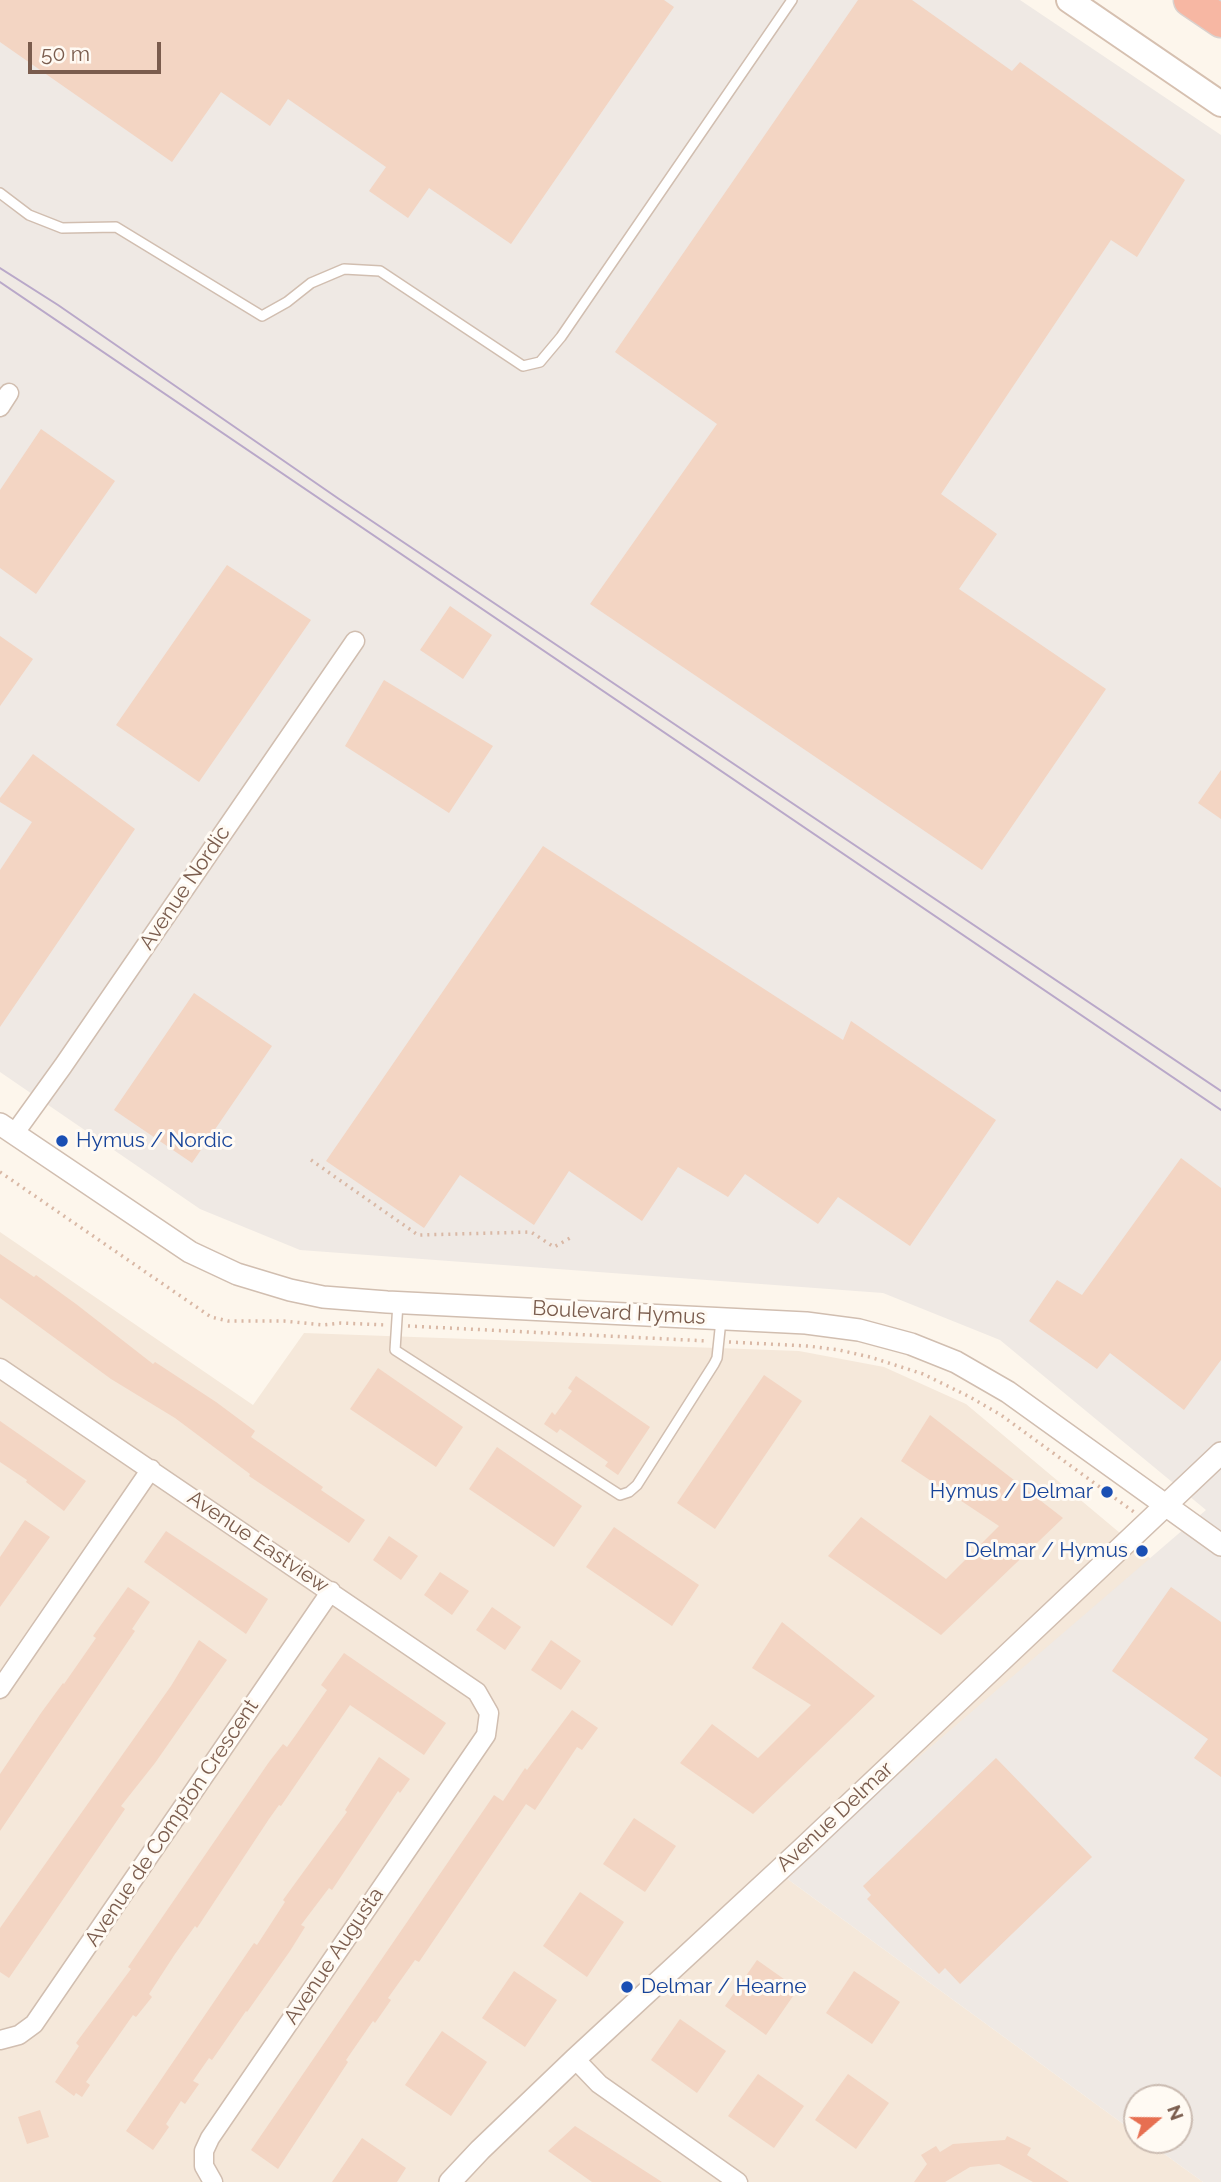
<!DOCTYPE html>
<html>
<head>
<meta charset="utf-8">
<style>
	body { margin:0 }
	#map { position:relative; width:1221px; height:2182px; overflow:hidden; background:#fdf6ec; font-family:Raleway,sans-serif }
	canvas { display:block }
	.north { position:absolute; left:1123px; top:2084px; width:70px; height:70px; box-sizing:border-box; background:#fffaf3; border:2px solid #cabbb1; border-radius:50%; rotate:70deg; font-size:19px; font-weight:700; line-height:28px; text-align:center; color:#7a5c4d }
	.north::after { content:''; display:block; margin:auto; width:24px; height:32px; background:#e76f51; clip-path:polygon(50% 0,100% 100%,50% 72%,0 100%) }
	.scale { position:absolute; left:28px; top:42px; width:133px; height:32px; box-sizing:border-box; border:4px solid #7a5c4d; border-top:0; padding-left:9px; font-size:21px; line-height:24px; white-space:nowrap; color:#7a5c4d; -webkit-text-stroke:5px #fffaf3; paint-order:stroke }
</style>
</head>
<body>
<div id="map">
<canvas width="1221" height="2182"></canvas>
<div class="north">N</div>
<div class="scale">50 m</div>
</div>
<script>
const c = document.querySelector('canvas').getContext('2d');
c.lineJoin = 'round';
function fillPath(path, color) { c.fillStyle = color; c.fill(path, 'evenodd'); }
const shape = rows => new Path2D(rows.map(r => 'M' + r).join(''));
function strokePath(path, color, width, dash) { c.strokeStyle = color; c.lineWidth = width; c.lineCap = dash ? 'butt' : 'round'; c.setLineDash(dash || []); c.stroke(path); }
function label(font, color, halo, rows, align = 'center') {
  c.font = font + ' Raleway,sans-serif'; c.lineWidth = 6; c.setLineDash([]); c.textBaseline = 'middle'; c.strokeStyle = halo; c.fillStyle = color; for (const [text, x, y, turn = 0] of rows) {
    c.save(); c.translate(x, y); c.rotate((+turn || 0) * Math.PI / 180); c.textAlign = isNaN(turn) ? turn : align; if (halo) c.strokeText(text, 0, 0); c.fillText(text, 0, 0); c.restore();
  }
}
const residential = shape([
	[0,1232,253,1405,304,1333,799,1351,884,1367,966,1404,1151,1559,782,1875,1137,2134,1137,2140,1145,2140,1203,2182,0,2182]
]);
const industrial = shape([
	[0,0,1020,0,1221,135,1221,2182,1203,2182,1145,2140,1179,2140,1179,2098,1137,2098,1137,2134,782,1875,1206,1510,1000,1340,883,1293,300,1250,200,1209,0,1072]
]);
const building = shape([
	[0,0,664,0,674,7,511,244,429,188,408,218,369,191,386,167,288,99,270,126,221,92,172,162,0,42],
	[858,0,912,0,1012,71,1020,62,1185,180,1137,257,1111,240,941,494,997,534,959,589,1106,689,982,870,590,604,717,424,615,352],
	[41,429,115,481,36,594,0,568,0,490],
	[227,565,311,620,199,782,116,725],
	[450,606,492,635,463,679,420,650],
	[0,636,33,659,0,706],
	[384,680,493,746,449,813,345,746],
	[33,754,135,829,0,1027,0,870,32,822,0,802,0,798],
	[1221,770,1221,819,1198,803],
	[543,846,843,1040,851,1021,996,1120,910,1246,838,1197,818,1224,745,1174,728,1197,678,1167,642,1221,569,1171,534,1225,460,1175,424,1228,326,1161],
	[194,993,272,1046,192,1163,114,1110],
	[1181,1158,1221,1188,1221,1360,1184,1410,1110,1353,1097,1369,1029,1321,1057,1280,1082,1295],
	[0,1254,34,1277,36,1275,76,1304,153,1364,155,1362,216,1402,255,1431,251,1437,323,1487,321,1490,365,1520,349,1543,249,1476,250,1474,175,1418,111,1379,0,1298],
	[378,1368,463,1427,436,1467,350,1409],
	[764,1375,802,1401,715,1529,677,1503],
	[576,1376,650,1427,618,1475,605,1466,608,1462,560,1429,557,1433,544,1424,552,1412,555,1415,572,1391,568,1388],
	[930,1415,1063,1518,941,1635,828,1556,861,1517,946,1579,999,1526,901,1461],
	[0,1421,86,1481,64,1511,26,1482,27,1480,0,1462],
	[497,1447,582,1506,554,1547,469,1489],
	[25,1520,50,1537,0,1607,0,1557],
	[614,1527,699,1585,672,1626,586,1567],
	[166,1531,268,1599,246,1634,144,1562],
	[389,1536,418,1556,401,1580,373,1560],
	[440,1572,469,1591,452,1615,424,1595],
	[128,1587,150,1602,132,1629,135,1631,0,1831,0,1774,41,1713,63,1683,64,1684,96,1638,93,1636],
	[1171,1587,1221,1622,1221,1777,1194,1758,1208,1739,1112,1671],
	[492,1607,521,1627,505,1650,476,1630],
	[782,1622,875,1696,753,1814,680,1763,712,1724,758,1758,811,1705,752,1668],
	[199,1640,227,1660,155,1763,121,1806,125,1809,9,1978,0,1972,0,1928,171,1686],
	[551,1640,581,1661,561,1690,531,1670],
	[344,1653,446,1723,424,1755,350,1705,281,1806,279,1805,269,1819,197,1928,195,1926,175,1954,149,1994,152,1997,136,2017,133,2015,86,2082,90,2085,82,2097,76,2093,74,2096,55,2082,79,2046,76,2043,131,1969,128,1967,269,1762,283,1744,287,1747,295,1736,327,1690,321,1685],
	[572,1710,598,1728,582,1750,577,1747,535,1810,526,1804,419,1962,415,1960,388,1998,391,2000,375,2023,373,2021,346,2060,348,2062,278,2169,251,2150,494,1795,503,1801,525,1768,527,1770],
	[379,1757,410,1779,400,1793,398,1791,332,1890,329,1888,301,1925,305,1927,290,1951,247,2012,246,2011,212,2060,209,2058,193,2081,199,2084,185,2104,181,2101,166,2124,169,2127,153,2150,126,2131,254,1943,257,1945,285,1902,283,1900,347,1812,345,1810],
	[996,1758,1092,1857,960,1984,945,1968,939,1974,867,1899,871,1895,863,1886],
	[634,1818,676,1846,645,1892,603,1864],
	[580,1892,624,1922,587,1977,543,1946],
	[757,1960,798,1989,766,2035,725,2006],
	[514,1971,557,2000,525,2047,482,2018],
	[854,1971,900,2002,872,2044,826,2013],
	[680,2019,726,2051,697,2093,651,2060],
	[442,2031,487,2062,451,2116,405,2085],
	[758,2074,804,2106,774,2148,728,2116],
	[848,2074,889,2103,856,2149,815,2120],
	[40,2110,49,2137,27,2144,18,2117],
	[575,2126,662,2182,592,2182,548,2151],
	[1007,2136,1031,2148,1027,2155,1069,2182,1033,2182,999,2164,970,2167,945,2182,914,2182,927,2164,921,2155,936,2146,940,2152,953,2144,1005,2140],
	[362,2138,406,2168,397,2182,332,2182]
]);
const path = shape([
	[311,1160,418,1235,531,1232,554,1247,572,1237],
	[0,1172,211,1317,228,1321,284,1321,323,1325,341,1323,386,1325],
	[408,1326,708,1341],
	[729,1342,808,1346,839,1350,870,1357,923,1374,970,1397,1001,1415,1134,1512]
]);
const service = shape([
	[0,193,29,215,62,228,116,227,262,316,287,302,311,283,344,269,380,271,523,366,540,362,561,337,792,0],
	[398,1303,395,1350,620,1495,629,1492,637,1485,714,1364,717,1358,721,1320]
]);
const minor = shape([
	[0,407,9,393],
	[14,1134,63,1066,355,641],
	[0,1368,477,1692,489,1713,486,1735,210,2138,204,2151,204,2166,213,2182],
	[0,1689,151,1469],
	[0,2040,19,2035,34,2024,331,1591],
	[575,2059,599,2084,738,2182]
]);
const tertiary = shape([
	[0,1124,190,1252,237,1274,290,1290,323,1297,387,1302,806,1323,859,1330,911,1344,956,1362,1008,1392,1221,1545],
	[450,2182,480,2150,575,2059,802,1849,1221,1453]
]);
const secondary = shape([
	[1069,0,1221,104]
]);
const motorway = shape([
	[1190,0,1221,21]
]);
const tram = shape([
	[0,268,58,305,339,499,1221,1091],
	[0,282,1221,1110]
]);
const markers = [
	[62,1141,7,"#1a4fb4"],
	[1107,1492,7,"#1a4fb4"],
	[1142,1551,7,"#1a4fb4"],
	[627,1987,7,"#1a4fb4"]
];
const streetNames = [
	["Avenue Nordic",185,888,-56],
	["Boulevard Hymus",619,1313,3],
	["Avenue Eastview",258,1542,34],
	["Avenue Delmar",835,1817,-43],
	["Avenue de Compton Crescent",172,1823,-56],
	["Avenue Augusta",334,1956,-56]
];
const transitNames = [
	["Hymus / Nordic",76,1141],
	["Hymus / Delmar",1093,1492,"right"],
	["Delmar / Hymus",1128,1551,"right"],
	["Delmar / Hearne",641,1987]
];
fillPath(residential, '#f5e8da');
fillPath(industrial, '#efe9e4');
fillPath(building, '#f3d5c3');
strokePath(service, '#d1beb0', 12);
strokePath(minor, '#d1beb0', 21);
strokePath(tertiary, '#d1beb0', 24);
strokePath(secondary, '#d6c0b0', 28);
strokePath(motorway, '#dad1cd', 35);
strokePath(path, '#d9b8a5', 3.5, [2, 5]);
strokePath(service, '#fff', 9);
strokePath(minor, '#fff', 18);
strokePath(tertiary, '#fff', 21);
strokePath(secondary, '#fff', 24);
strokePath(motorway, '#f7b7a3', 32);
strokePath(tram, '#b9a8c9', 2);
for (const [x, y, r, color] of markers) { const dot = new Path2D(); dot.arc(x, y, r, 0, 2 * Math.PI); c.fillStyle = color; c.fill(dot); strokePath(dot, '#fffaf3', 2.5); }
label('21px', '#7a5c4d', '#fffaf3', streetNames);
label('21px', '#164399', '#fffaf3', transitNames, 'left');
</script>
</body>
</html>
